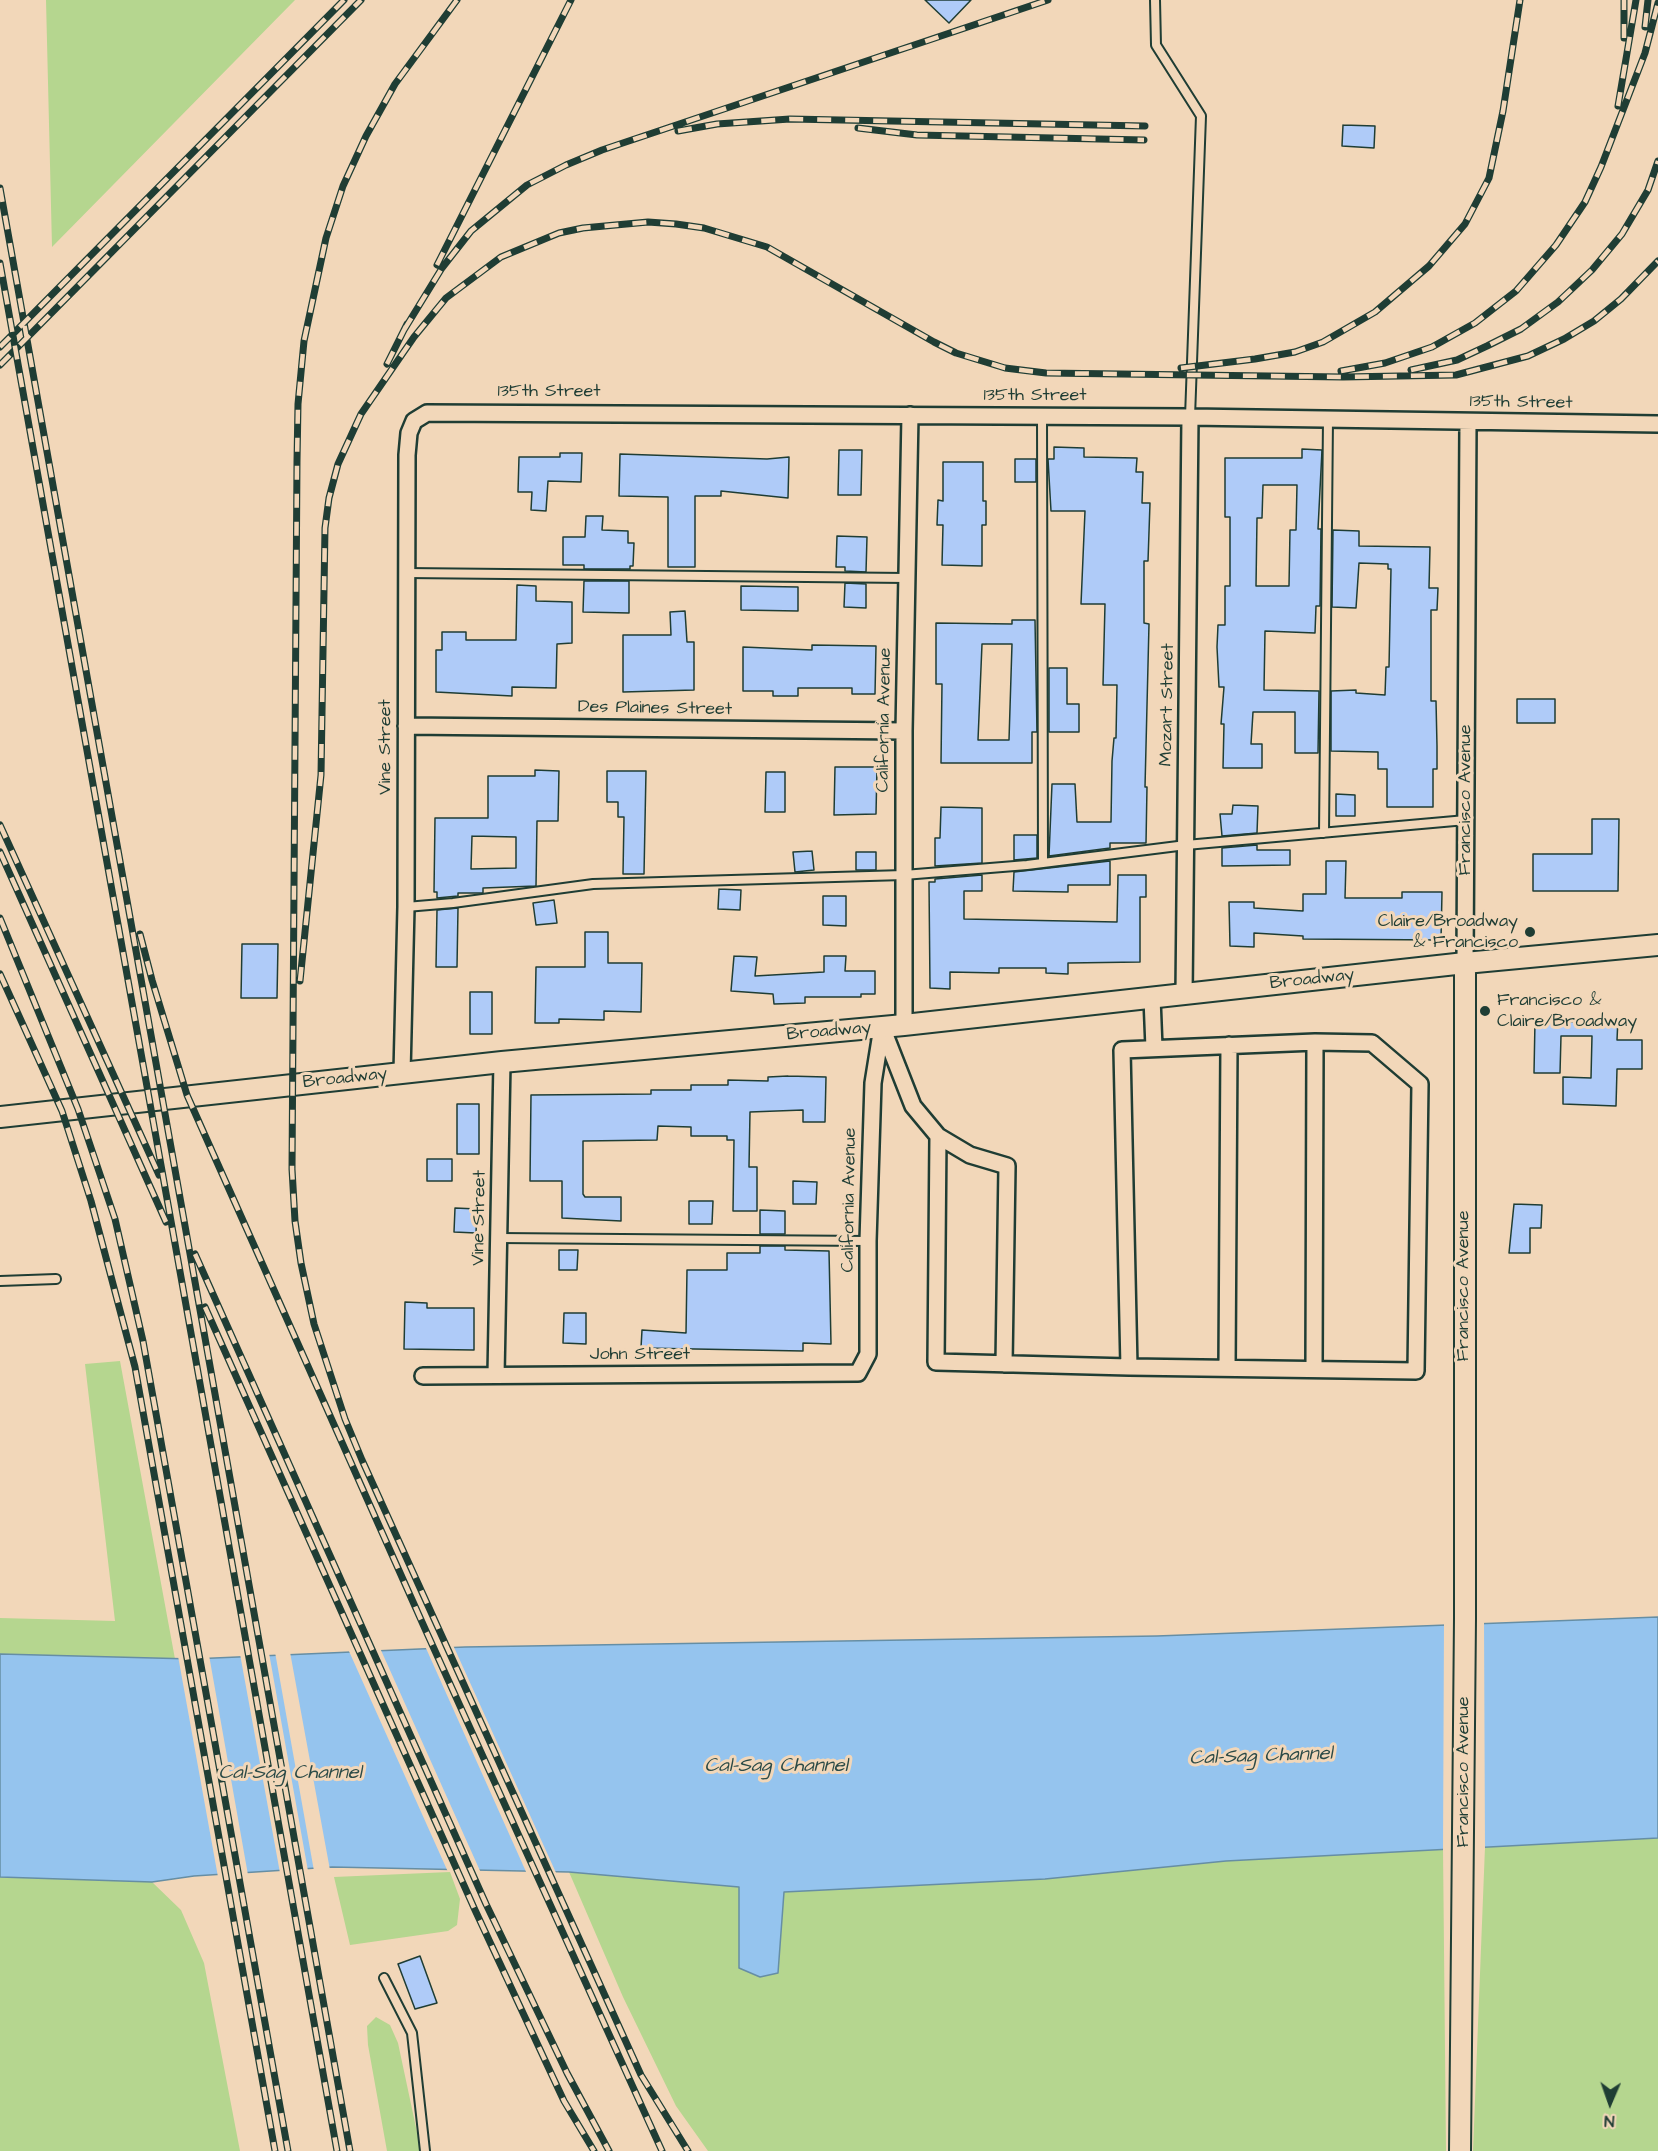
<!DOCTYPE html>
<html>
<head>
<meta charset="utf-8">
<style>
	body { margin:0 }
	#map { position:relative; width:1658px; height:2151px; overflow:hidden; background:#f2d7b9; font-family:"Architects Daughter",sans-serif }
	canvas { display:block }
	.north { position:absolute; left:1580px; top:2073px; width:60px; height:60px; -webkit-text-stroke:4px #f2d7b9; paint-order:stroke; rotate:182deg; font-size:16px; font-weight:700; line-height:24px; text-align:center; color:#1f3d34 }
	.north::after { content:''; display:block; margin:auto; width:21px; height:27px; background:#1f3d34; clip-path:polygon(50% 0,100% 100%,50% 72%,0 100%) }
</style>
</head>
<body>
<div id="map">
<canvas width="1658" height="2151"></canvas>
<div class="north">N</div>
</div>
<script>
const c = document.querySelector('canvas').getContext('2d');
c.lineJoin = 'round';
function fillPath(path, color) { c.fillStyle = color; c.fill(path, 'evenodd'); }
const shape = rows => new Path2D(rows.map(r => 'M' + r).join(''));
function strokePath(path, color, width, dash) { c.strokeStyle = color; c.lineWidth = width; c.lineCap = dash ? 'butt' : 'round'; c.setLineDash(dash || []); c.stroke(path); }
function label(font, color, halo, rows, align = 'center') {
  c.font = font + ' "Architects Daughter",sans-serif'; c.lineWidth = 6; c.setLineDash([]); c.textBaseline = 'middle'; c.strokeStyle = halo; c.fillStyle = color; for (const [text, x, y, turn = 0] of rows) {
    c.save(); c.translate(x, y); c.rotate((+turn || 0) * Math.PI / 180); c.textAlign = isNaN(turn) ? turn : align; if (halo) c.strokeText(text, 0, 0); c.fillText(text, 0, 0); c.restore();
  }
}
const green = shape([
	[46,0,295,0,52,247],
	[120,1361,175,1659,0,1654,0,1618,115,1621,85,1364],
	[1658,1838,1658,2151,1473,2151,1485,1847],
	[1443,1848,1446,2151,708,2151,676,2106,623,1997,569,1872,740,1887,739,1967,778,1972,784,1892,1045,1879,1226,1861],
	[450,1872,460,1899,457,1925,448,1931,350,1945,334,1877],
	[0,1877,152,1882,181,1910,204,1963,240,2151,0,2151],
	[376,2017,390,2025,398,2043,421,2151,387,2151,368,2045,367,2026]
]);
const water = shape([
	[1658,1617,1658,1838,1226,1861,1045,1879,784,1892,778,1973,760,1977,739,1968,739,1887,569,1872,332,1867,194,1876,152,1882,0,1877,0,1654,192,1659,465,1647,1157,1636,1658,1617]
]);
const pier = shape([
	[1484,1621,1485,1850,1443,1851,1444,1623],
	[453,1645,557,1875,527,1874,425,1646],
	[380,1648,481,1873,448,1872,348,1649],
	[275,1652,290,1652,330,1870,314,1871],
	[269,1653,308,1871,280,1873,240,1654],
	[209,1655,248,1875,218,1877,178,1656]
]);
const building = shape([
	[925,0,971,0,949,23,925,0],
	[1343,125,1375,126,1374,148,1342,146,1343,125],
	[1054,447,1084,448,1084,457,1137,458,1136,472,1143,472,1142,503,1150,503,1148,561,1144,561,1144,623,1149,624,1145,787,1147,787,1146,843,1110,843,1110,848,1049,856,1052,784,1075,784,1077,822,1111,822,1112,761,1114,738,1116,738,1117,685,1103,685,1105,604,1081,604,1085,511,1051,511,1048,459,1054,459,1054,447],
	[1302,449,1322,450,1318,529,1321,529,1320,606,1316,606,1315,633,1265,631,1264,690,1319,691,1318,753,1295,753,1295,712,1253,712,1251,744,1262,744,1262,768,1223,768,1224,724,1221,724,1224,687,1219,687,1217,647,1218,625,1225,625,1225,586,1230,586,1230,517,1225,517,1225,458,1302,458,1302,449],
	[1263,485,1297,485,1296,530,1290,530,1289,586,1256,586,1257,518,1262,518,1263,485],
	[839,450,862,450,861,495,838,495,839,450],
	[560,453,582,453,581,482,548,481,546,511,531,510,532,492,518,492,519,457,560,457,560,453],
	[620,454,767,459,789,457,788,498,721,491,721,496,695,496,695,567,668,567,668,497,619,496,620,454],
	[1015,459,1036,459,1036,482,1015,482,1015,459],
	[943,462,983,462,983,501,986,501,986,525,982,525,982,566,942,565,943,525,937,525,938,500,943,501,943,462],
	[586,516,603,516,602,530,628,531,628,543,634,543,633,566,630,566,630,569,584,569,584,565,563,565,563,537,585,537,586,516],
	[1333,530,1359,531,1359,546,1430,547,1429,588,1438,588,1437,610,1431,610,1431,701,1436,701,1437,746,1437,769,1433,769,1433,807,1387,807,1387,769,1378,769,1378,752,1331,751,1331,691,1356,690,1356,693,1385,695,1386,667,1389,667,1391,569,1388,569,1388,564,1359,563,1356,608,1332,607,1333,530],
	[837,536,867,537,866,572,845,571,845,567,836,567,837,536],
	[584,581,629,581,629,613,583,612,584,581],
	[845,583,866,584,866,608,844,607,845,583],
	[517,585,536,586,536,601,572,602,572,643,557,644,556,688,512,687,512,696,436,692,436,650,442,650,442,632,466,632,466,640,516,640,517,585],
	[741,586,798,587,798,611,741,610,741,586],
	[685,611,687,642,694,642,694,690,623,692,623,635,671,635,670,612,685,611],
	[1012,620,1035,620,1037,732,1032,732,1032,763,941,763,942,684,936,684,936,623,1012,624,1012,620],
	[982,644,1012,644,1009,740,978,740,982,644],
	[812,645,876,646,875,694,852,694,852,688,798,688,798,696,773,696,773,691,743,691,743,647,812,650,812,645],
	[1049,668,1067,668,1067,704,1079,704,1079,732,1049,732,1049,668],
	[1517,699,1555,699,1555,723,1517,723,1517,699],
	[835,767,877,767,876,814,834,815,835,767],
	[535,770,559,771,558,821,537,821,536,886,483,888,483,893,458,893,458,896,437,898,437,892,434,892,435,818,488,818,488,776,535,776,535,770],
	[472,836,516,837,516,868,471,869,472,836],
	[607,771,646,771,644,874,623,874,624,817,618,817,618,802,607,802,607,771],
	[766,772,785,772,785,812,765,812,766,772],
	[1336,794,1355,795,1355,816,1336,816,1336,794],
	[1233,805,1258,806,1257,833,1222,836,1220,814,1232,814,1233,805],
	[941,807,982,808,982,863,935,866,935,838,940,838,941,807],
	[1592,819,1619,819,1618,891,1533,891,1533,854,1592,854,1592,819],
	[1014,835,1037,835,1037,858,1014,860,1014,835],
	[1257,845,1257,850,1290,850,1290,865,1222,866,1222,848,1257,845],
	[812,851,814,870,795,872,793,852,812,851],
	[856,852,876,852,876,870,856,870,856,852],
	[1110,861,1110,885,1068,885,1068,892,1013,891,1014,872,1110,861],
	[1326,861,1346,861,1345,898,1402,898,1402,892,1442,892,1441,940,1303,939,1303,936,1254,933,1254,947,1230,946,1229,902,1254,902,1254,908,1303,911,1303,894,1326,894,1326,861],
	[982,875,982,891,964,891,964,919,1117,922,1118,875,1146,875,1146,897,1140,897,1140,962,1068,963,1068,974,1046,973,1046,968,999,968,999,973,950,972,950,989,930,988,929,882,935,882,935,879,982,875],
	[719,889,741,890,740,910,718,909,719,889],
	[823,896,846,896,846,926,823,925,823,896],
	[554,900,557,923,536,925,533,903,554,900],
	[458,908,457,967,436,967,437,910,458,908],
	[585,932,608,932,608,963,642,963,641,1012,604,1011,604,1020,559,1019,559,1023,535,1023,536,967,585,967,585,932],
	[242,944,278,944,277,998,241,998,242,944],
	[734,956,757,957,755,976,824,972,824,956,846,956,845,971,875,971,875,994,861,994,861,997,805,997,805,1003,774,1004,773,994,731,991,734,956],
	[470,992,492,992,492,1034,470,1034,470,992],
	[1592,1018,1618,1018,1617,1040,1642,1040,1642,1069,1617,1069,1616,1106,1563,1104,1563,1077,1591,1078,1592,1036,1561,1036,1560,1073,1534,1073,1535,1021,1592,1022,1592,1018],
	[788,1076,826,1077,825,1122,803,1122,803,1110,750,1112,749,1167,757,1167,757,1211,733,1211,734,1140,727,1140,727,1136,691,1136,691,1127,658,1126,657,1140,583,1141,583,1194,585,1197,621,1197,621,1221,562,1218,562,1181,530,1181,531,1095,651,1094,651,1090,691,1090,691,1085,728,1085,728,1080,768,1081,768,1077,788,1076],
	[457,1104,479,1104,479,1154,457,1154,457,1104],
	[427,1159,452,1159,452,1181,427,1181,427,1159],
	[793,1181,817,1182,816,1204,793,1204,793,1181],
	[689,1201,713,1201,712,1224,689,1224,689,1201],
	[1514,1204,1542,1205,1541,1228,1530,1228,1530,1253,1509,1253,1514,1204],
	[455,1208,477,1209,476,1233,454,1232,455,1208],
	[760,1210,785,1211,785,1234,760,1234,760,1210],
	[760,1246,785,1246,785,1250,829,1251,831,1344,803,1343,803,1351,641,1348,642,1330,686,1333,687,1270,727,1270,727,1253,760,1253,760,1246],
	[559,1250,578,1250,577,1270,559,1270,559,1250],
	[405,1302,427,1303,427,1308,474,1308,474,1350,404,1349,405,1302],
	[564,1313,586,1313,586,1344,563,1343,564,1313],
	[420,1956,437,2003,415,2009,398,1964,420,1956]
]);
const service = shape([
	[1155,0,1156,45,1201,116,1190,417],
	[1042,416,1043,863],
	[406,573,907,578],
	[1324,833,1328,419],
	[406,907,453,903,593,884,904,875,1027,865,1186,845,1466,820],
	[499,1238,868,1241],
	[0,1281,56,1279],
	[384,1978,412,2033,425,2151]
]);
const minor = shape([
	[406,726,904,731],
	[1465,963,1468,422],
	[1184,994,1190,417],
	[1152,998,1154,1048],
	[904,1025,904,731,910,415],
	[882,1027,913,1106,938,1136,970,1155,1007,1166,1004,1364],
	[402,1073,406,907,407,455,409,433,414,421,427,413,1190,417,1658,424],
	[938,1136,936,1362,1129,1367,1416,1371,1420,1084,1372,1043,1315,1042,1122,1050,1129,1367],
	[1227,1368,1229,1045],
	[1314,1369,1315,1042],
	[496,1375,502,1062],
	[423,1376,858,1373,868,1354,868,1241,873,1083,882,1027]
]);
const tertiary = shape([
	[0,1117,502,1062,904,1025,1465,963,1658,945],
	[1460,2151,1465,1618,1465,963]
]);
const rail = shape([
	[457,0,395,84,366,136,343,186,326,238,304,341,298,404,297,461,292,1169,295,1221,301,1263,314,1324,345,1419,362,1460,641,2075,688,2151],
	[1645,27,1648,0],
	[1624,38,1624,0],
	[1618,106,1636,0],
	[858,128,917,135,1144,140],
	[678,131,717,124,790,119,1145,126],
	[0,188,350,2151],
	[0,263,337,2151],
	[437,265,571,0],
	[404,330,442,268,471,231,527,185,566,165,602,150,1048,0],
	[0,347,344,0],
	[387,364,407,324],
	[0,365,361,0],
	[1181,368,1255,359,1295,352,1323,342,1375,312,1429,266,1465,224,1489,178,1503,111,1520,0],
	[1411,370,1457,360,1487,346,1521,329,1558,302,1592,270,1622,234,1648,190,1658,161],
	[1341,371,1385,363,1432,347,1475,323,1516,291,1556,245,1585,202,1601,167,1645,53,1658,3],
	[0,825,159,1175],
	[0,852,166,1222],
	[0,918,78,1109,115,1219,143,1341,288,2151],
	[140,934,152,980,187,1095,426,1631,662,2151],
	[0,974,62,1111,91,1201,135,1367,275,2151],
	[300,981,321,775,325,528,329,498,338,464,361,414,414,337,446,298,501,257,559,233,583,228,648,222,676,224,704,228,767,247,934,342,956,353,1005,368,1046,373,1343,377,1456,375,1528,356,1564,339,1594,321,1621,299,1658,261],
	[195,1254,486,1904,567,2073,609,2151],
	[205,1307,475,1910,564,2101,594,2151]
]);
const markers = [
	[1530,932,6,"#1f3d34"],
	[1485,1011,6,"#1f3d34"]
];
const streetNames = [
	["135th Street",549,392],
	["135th Street",1035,396],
	["135th Street",1521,403,1],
	["Mozart Street",1168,705,-89],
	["Des Plaines Street",655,709,1],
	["California Avenue",885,720,-89],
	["Vine Street",386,747,-90],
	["Francisco Avenue",1466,800,-90],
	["Broadway",1312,980,-6],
	["Broadway",829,1032,-5],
	["Broadway",345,1079,-6],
	["California Avenue",850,1200,-89],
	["Vine Street",480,1218,-89],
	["Francisco Avenue",1464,1286,-90],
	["John Street",640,1355],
	["Francisco Avenue",1464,1772,-90]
];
const poiNames = [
	["Claire/Broadway",1518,922],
	["& Francisco",1518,943],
	["Francisco &",1497,1001,"left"],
	["Claire/Broadway",1497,1022,"left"]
];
const waterNames = [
	["Cal-Sag Channel",1261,1757,-2],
	["Cal-Sag Channel",776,1767],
	["Cal-Sag Channel",290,1774]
];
fillPath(green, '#b5d68f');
fillPath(water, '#95c4ee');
strokePath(water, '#668ea4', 1.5);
fillPath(pier, '#f2d7b9');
fillPath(building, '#afcbf8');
strokePath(building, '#1f3d34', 1.5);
strokePath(service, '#1f3d34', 12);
strokePath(minor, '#1f3d34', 20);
strokePath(tertiary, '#1f3d34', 24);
strokePath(service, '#f2d7b9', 8);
strokePath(minor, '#f2d7b9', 15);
strokePath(tertiary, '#f2d7b9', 20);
strokePath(rail, '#1f3d34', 7);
strokePath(rail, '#f2d7b9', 4.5, [14]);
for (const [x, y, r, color] of markers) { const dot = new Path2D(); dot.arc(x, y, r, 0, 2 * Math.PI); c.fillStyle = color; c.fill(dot); strokePath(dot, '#f2d7b9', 2); }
label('18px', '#1f3d34', '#f2d7b9', streetNames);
label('18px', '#1f3d34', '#f2d7b9', poiNames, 'right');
label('italic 20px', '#2b4a47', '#f2d7b9', waterNames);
</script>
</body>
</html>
